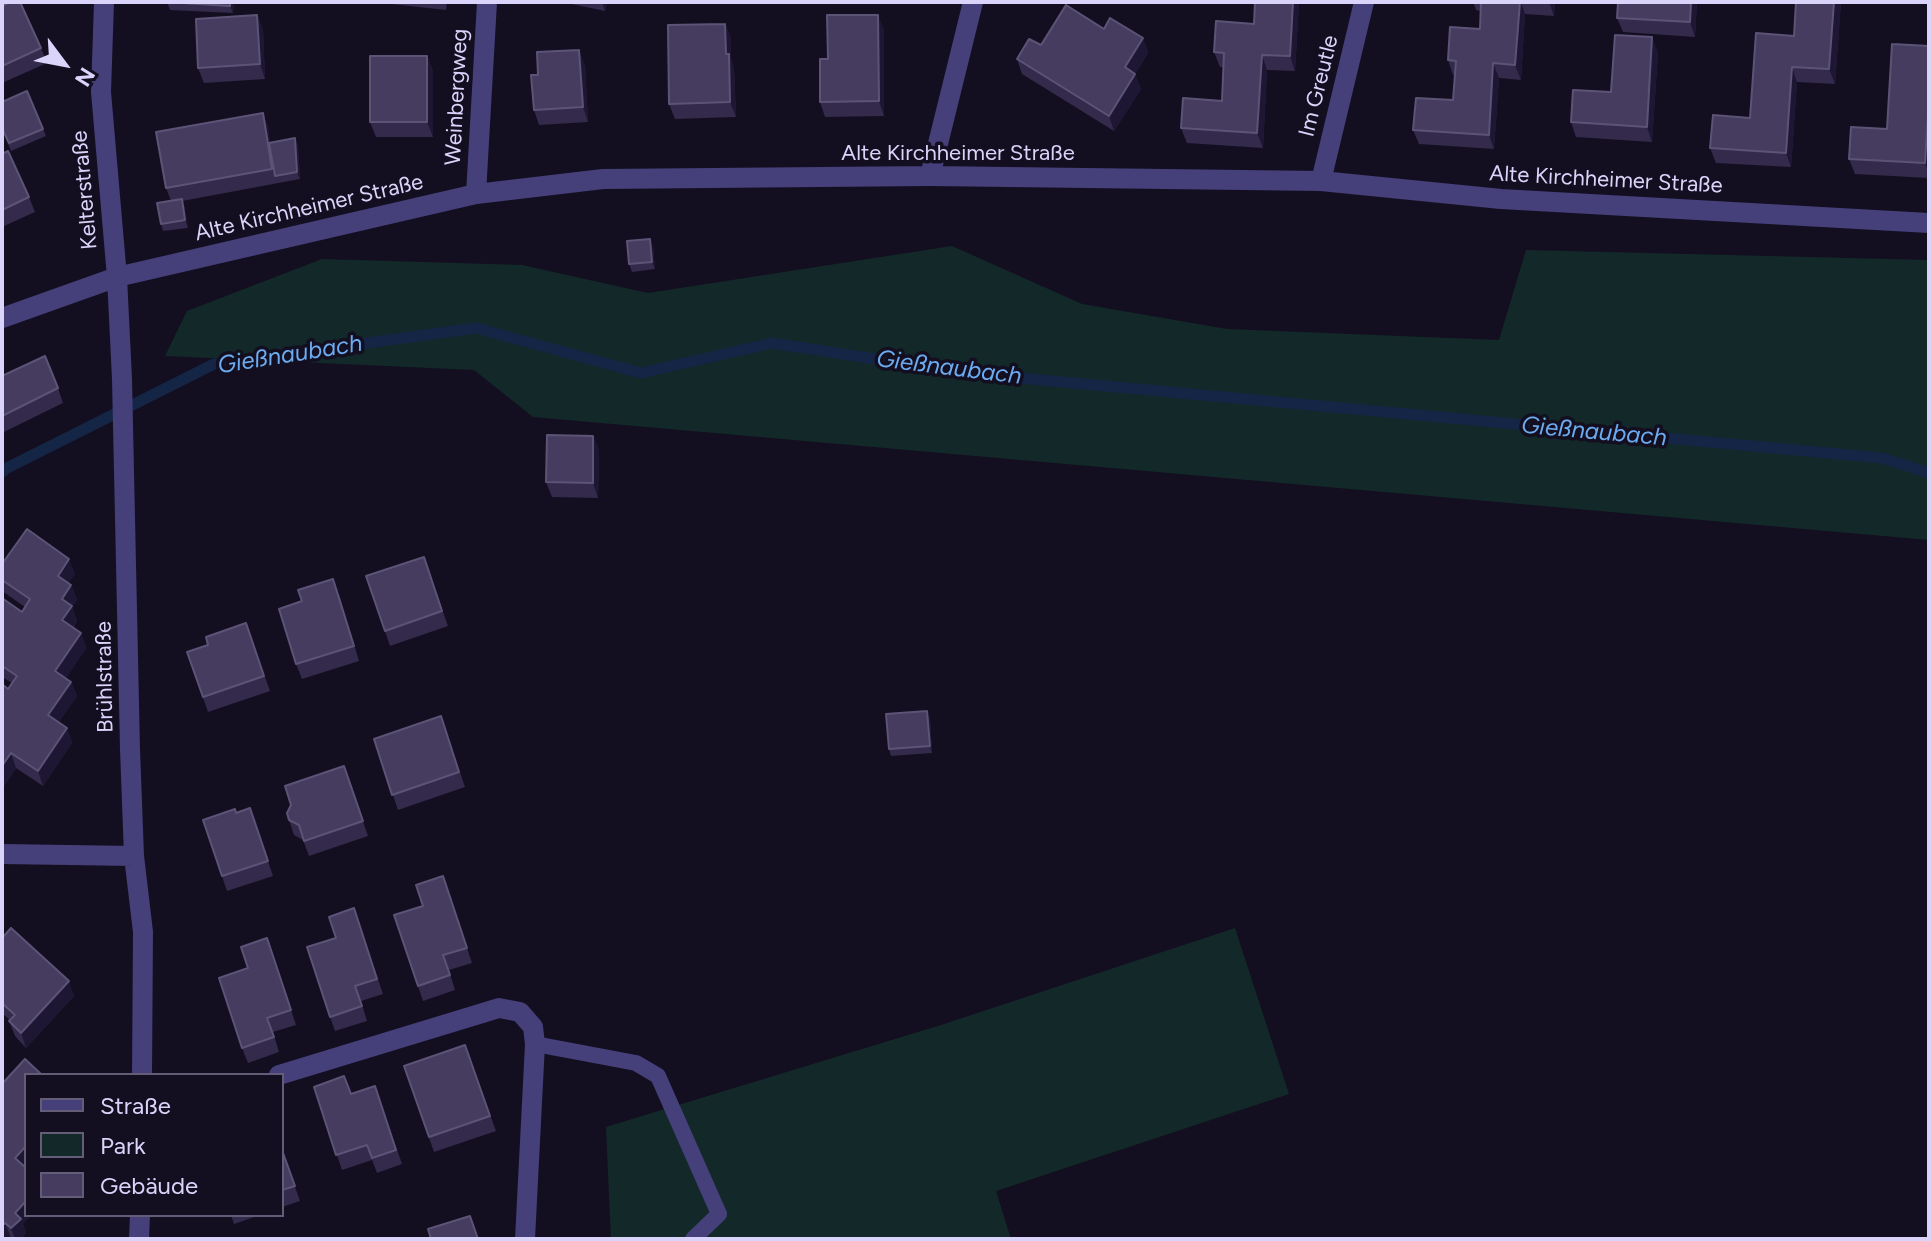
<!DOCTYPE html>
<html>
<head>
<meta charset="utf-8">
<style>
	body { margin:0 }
	#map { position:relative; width:1931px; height:1241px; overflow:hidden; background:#130f20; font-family:Figtree,sans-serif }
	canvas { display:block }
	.frame { position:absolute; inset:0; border:4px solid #dad3fa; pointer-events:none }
	.legend { position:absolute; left:24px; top:1073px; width:260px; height:144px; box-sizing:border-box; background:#130f20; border:2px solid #635d77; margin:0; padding:10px 14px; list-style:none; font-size:24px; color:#dad3fa }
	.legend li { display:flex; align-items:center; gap:16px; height:40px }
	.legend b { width:40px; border:2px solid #635d77 }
	.north { position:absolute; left:24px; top:24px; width:80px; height:80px; -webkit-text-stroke:6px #130f20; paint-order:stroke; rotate:122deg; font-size:22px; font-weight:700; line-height:32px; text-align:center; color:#dad3fa }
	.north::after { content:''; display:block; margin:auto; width:28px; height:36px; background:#dad3fa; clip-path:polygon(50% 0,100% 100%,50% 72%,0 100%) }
</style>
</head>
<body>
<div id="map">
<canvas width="1931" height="1241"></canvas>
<div class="frame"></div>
<ul class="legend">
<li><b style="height:10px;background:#453f7a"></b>Straße</li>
<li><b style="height:22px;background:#132929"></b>Park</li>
<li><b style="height:22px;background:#453c5f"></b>Gebäude</li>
</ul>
<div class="north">N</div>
</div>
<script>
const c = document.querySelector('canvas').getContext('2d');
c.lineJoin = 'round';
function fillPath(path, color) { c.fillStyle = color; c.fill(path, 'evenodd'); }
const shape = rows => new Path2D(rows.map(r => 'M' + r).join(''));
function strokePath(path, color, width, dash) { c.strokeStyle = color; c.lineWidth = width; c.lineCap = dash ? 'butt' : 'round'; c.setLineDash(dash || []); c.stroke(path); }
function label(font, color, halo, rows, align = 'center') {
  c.font = font + ' Figtree,sans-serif'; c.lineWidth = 7; c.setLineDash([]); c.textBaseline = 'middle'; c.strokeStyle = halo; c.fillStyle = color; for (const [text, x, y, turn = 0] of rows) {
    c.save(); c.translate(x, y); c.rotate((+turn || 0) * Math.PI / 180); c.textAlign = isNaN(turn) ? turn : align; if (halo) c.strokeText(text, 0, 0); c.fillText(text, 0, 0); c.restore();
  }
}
const green = shape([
	[952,246,1082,304,1227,329,1499,340,1526,250,1929,260,1929,540,533,417,474,370,165,356,187,311,322,259,522,265,648,293],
	[1235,928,1289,1094,996,1191,1011,1239,611,1239,606,1127,941,1025]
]);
const stream = shape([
	[2,472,7,468,214,364,476,328,641,373,772,343,965,373,1882,458,1929,473]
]);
const lane = shape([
	[535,1044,636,1063,658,1076,719,1214,693,1239]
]);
const street = shape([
	[104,2,101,92,117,277,122,379,130,749,134,856,143,932,142,1075],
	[930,176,973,2],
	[1321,181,1364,2],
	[476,194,487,2],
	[2,318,117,277,476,194,603,179,930,176,1321,181,1501,199,1929,223],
	[2,854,134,856],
	[279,1075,499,1008,520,1012,533,1027,535,1044,525,1239],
	[139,1239,140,1215]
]);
const wall = shape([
	[167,2,234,2,233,13,170,10],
	[373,2,447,2,446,10],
	[562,2,607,2,605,11],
	[1255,2,1299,2,1295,71,1267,70,1263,148,1187,143,1181,128,1222,101,1224,67,1220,67,1214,52,1254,24],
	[1473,2,1555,2,1554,16,1525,14,1521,80,1499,78,1494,149,1419,144,1413,130,1453,100,1455,75,1453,75,1448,60,1480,29,1481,11,1476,10],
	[1618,2,1697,2,1695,37,1623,32,1617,18],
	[1841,2,1835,84,1797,82,1791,167,1716,163,1710,148,1750,118,1794,36],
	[2,6,41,48,47,63,2,83],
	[257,15,263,30,265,79,204,83,198,68],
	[725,24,731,38,731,59,734,69,736,117,675,119,669,104],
	[884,29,884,116,825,117,820,102,828,59],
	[1104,29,1143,38,1148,53,1135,74,1141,89,1114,131,1022,74,1017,59,1041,45],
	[1929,46,1929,178,1855,174,1849,159,1887,129],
	[1658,52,1652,142,1576,137,1571,122,1611,92],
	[427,56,433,71,433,137,376,137,370,122],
	[585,65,588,122,539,125,534,110,538,75],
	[27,91,46,136,11,151,2,130],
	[263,113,268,128,270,142,295,138,298,146,300,179,182,201,188,228,163,231,161,224,171,201,166,188],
	[2,154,29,197,35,212,2,227],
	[653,246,655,269,632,272,629,264],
	[2,376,58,388,63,403,2,433],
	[593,436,599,451,598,498,552,497,546,482],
	[424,557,448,626,390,646,366,576],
	[2,564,75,574,68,583,71,585,77,600,72,607,77,621,73,628,81,633,86,648,66,678,71,682,77,696,58,723,67,728,72,743,43,786,16,768,2,789,8,689,12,683,2,677,2,598,22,612,25,607,2,591],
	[339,594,359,661,302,679,296,664],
	[246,623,270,691,208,712,187,652,208,645],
	[927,711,930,719,932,753,891,756,889,749],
	[441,716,465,787,398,810,374,739],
	[344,766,368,836,309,856,303,840,294,835,289,820],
	[250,808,273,876,227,891,203,820,237,813],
	[443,876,472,963,449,970,455,990,423,1001,394,915,423,906],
	[359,923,383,994,361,1001,367,1021,335,1031,330,1017,336,938],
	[2,935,74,996,26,1048,15,1036,9,1021,10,1020,4,1015,2,1017],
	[267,938,296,1025,273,1032,279,1052,248,1063,242,1048,248,968],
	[465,1045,496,1131,434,1152,404,1066],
	[26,1075,26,1167,23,1224,26,1233,20,1239,12,1239,11,1238,2,1239],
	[375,1086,402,1164,377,1173,372,1160,342,1170,314,1087,351,1094],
	[282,1150,300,1201,282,1207],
	[231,1215,260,1215,234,1224]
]);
const shadedWall = shape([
	[230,2,234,2,233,13,230,6],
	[602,2,607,2,605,11],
	[1293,2,1299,2,1295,71,1290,56],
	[1520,2,1521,2,1525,14,1521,80,1515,65],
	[1549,2,1555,2,1554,16],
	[1691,2,1697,2,1695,37,1690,22],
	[1834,2,1841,2,1835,84,1829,69],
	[257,15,263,30,265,79,260,64],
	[878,15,884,29,884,116,879,101],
	[725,24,731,38,731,59,734,69,736,117,730,102,726,54],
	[1652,37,1658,52,1652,142,1647,127],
	[1143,38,1148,53,1130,82,1125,67],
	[579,50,585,65,588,122,583,107],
	[1262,55,1267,70,1263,148,1257,133],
	[427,56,433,71,433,137,427,122],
	[1493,63,1499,78,1494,149,1489,135],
	[1792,67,1797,82,1791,167,1786,153],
	[1135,74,1141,89,1114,131,1109,116],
	[1929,99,1929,175,1925,163],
	[263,113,268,128,276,175,275,176,278,184,272,169],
	[295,138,298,146,300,179,297,172],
	[182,199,185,207,188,228,185,220],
	[650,239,653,246,655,269,652,262],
	[593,436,599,451,598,498,593,483],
	[69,559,75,574,63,590,58,576],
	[71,585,77,600,72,607,77,621,67,635,62,620,62,599],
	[81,633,86,648,61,686,55,671],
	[71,682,77,696,53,730,48,715],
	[927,711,930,719,932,753,930,746],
	[67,728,72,743,43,786,38,771],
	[11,753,16,768,2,789,2,766],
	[69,981,74,996,26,1048,21,1033],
	[26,1146,26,1167,20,1172,15,1158],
	[26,1201,26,1215,32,1215,23,1224,26,1233,20,1239,15,1239,11,1228,15,1213],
	[5,1223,11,1238,9,1239,2,1239,2,1226]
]);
const building = shape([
	[10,2,20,2,41,48,2,66,2,6,10,2],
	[167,2,230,2,230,6,167,2],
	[1255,2,1293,2,1290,56,1262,55,1257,133,1181,128,1183,98,1222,101,1224,53,1214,52,1216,21,1254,24,1255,2],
	[1481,2,1520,2,1515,65,1493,63,1489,135,1413,130,1416,98,1453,100,1456,61,1448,60,1450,27,1480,29,1481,2],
	[1618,2,1691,2,1690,22,1617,18,1618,2],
	[1796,2,1834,2,1829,69,1792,67,1786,153,1710,148,1713,115,1750,118,1756,33,1794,36,1796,2],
	[1066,5,1104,29,1110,18,1143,38,1125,67,1135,74,1109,116,1017,59,1029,39,1041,45,1066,5],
	[257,15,260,64,198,68,196,19,257,15],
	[827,15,878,15,879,101,820,102,820,59,828,59,827,15],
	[725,24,726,54,729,54,730,102,669,104,668,25,725,24],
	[1615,35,1652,37,1647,127,1571,122,1573,90,1611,92,1615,35],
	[1892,44,1929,46,1929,99,1925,163,1849,159,1851,127,1887,129,1892,44],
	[579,50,583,107,534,110,531,75,538,75,537,52,579,50],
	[370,56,427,56,427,122,370,122,370,56],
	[27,91,43,129,9,143,2,128,2,102,27,91],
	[263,113,272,169,166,188,156,132,263,113],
	[295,138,297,172,275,176,269,143,295,138],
	[8,151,29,197,2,210,2,154,8,151],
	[182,199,185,220,161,224,157,203,182,199],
	[650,239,652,262,629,264,627,241,650,239],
	[45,356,58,388,2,416,2,376,45,356],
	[547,435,593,436,593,483,546,482,547,435],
	[27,529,69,559,58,576,71,585,62,599,72,606,62,620,81,633,55,671,71,682,48,715,67,728,38,771,11,753,2,766,2,684,8,689,17,676,2,666,2,598,22,612,30,599,2,580,2,564,27,529],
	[424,557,442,611,385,631,366,576,424,557],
	[333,579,354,646,296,664,279,609,302,601,298,590,333,579],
	[246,623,264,676,203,697,187,652,208,645,206,637,246,623],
	[927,711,930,746,889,749,886,714,927,711],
	[441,716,459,772,392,795,374,739,441,716],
	[344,766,363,821,304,841,299,825,289,820,287,813,291,805,285,786,344,766],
	[250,808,268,861,222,876,203,820,235,809,236,813,250,808],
	[443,876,467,948,443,955,450,975,418,986,394,915,423,906,416,885,443,876],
	[354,908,377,979,355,986,362,1006,330,1017,307,947,336,938,329,917,354,908],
	[11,928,69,981,21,1033,9,1021,15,1015,2,1003,2,935,4,936,11,928],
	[267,938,291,1010,267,1018,274,1037,242,1048,219,978,248,968,241,947,267,938],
	[465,1045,490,1116,429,1137,404,1066,465,1045],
	[25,1059,42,1075,26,1075,26,1146,15,1158,26,1168,26,1201,15,1213,21,1219,11,1228,5,1223,2,1226,2,1084,25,1059],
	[344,1076,351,1094,375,1086,396,1150,372,1158,367,1145,336,1155,314,1087,344,1076],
	[282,1150,295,1186,282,1190,282,1150],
	[470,1216,478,1239,431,1239,428,1229,470,1216]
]);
const streetNames = [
	["Im Greutle",1319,86,-76],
	["Weinbergweg",457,97,-87],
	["Alte Kirchheimer Straße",958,154],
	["Alte Kirchheimer Straße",1606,180,3],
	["Kelterstraße",85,190,-95],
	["Alte Kirchheimer Straße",309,208,-13],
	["Brühlstraße",105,677,-91]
];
const waterNames = [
	["Gießnaubach",290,355,-9],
	["Gießnaubach",949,368,7],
	["Gießnaubach",1594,432,5]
];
fillPath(green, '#132929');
strokePath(stream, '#142545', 11);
strokePath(lane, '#453f7a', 16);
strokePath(street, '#453f7a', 20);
fillPath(wall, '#332a4c');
fillPath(shadedWall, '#1e1733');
fillPath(building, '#453c5f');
strokePath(building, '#5c5477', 2);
label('22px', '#dad3fa', '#130f20', streetNames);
label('italic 24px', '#6cabef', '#130f20', waterNames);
</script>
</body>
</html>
